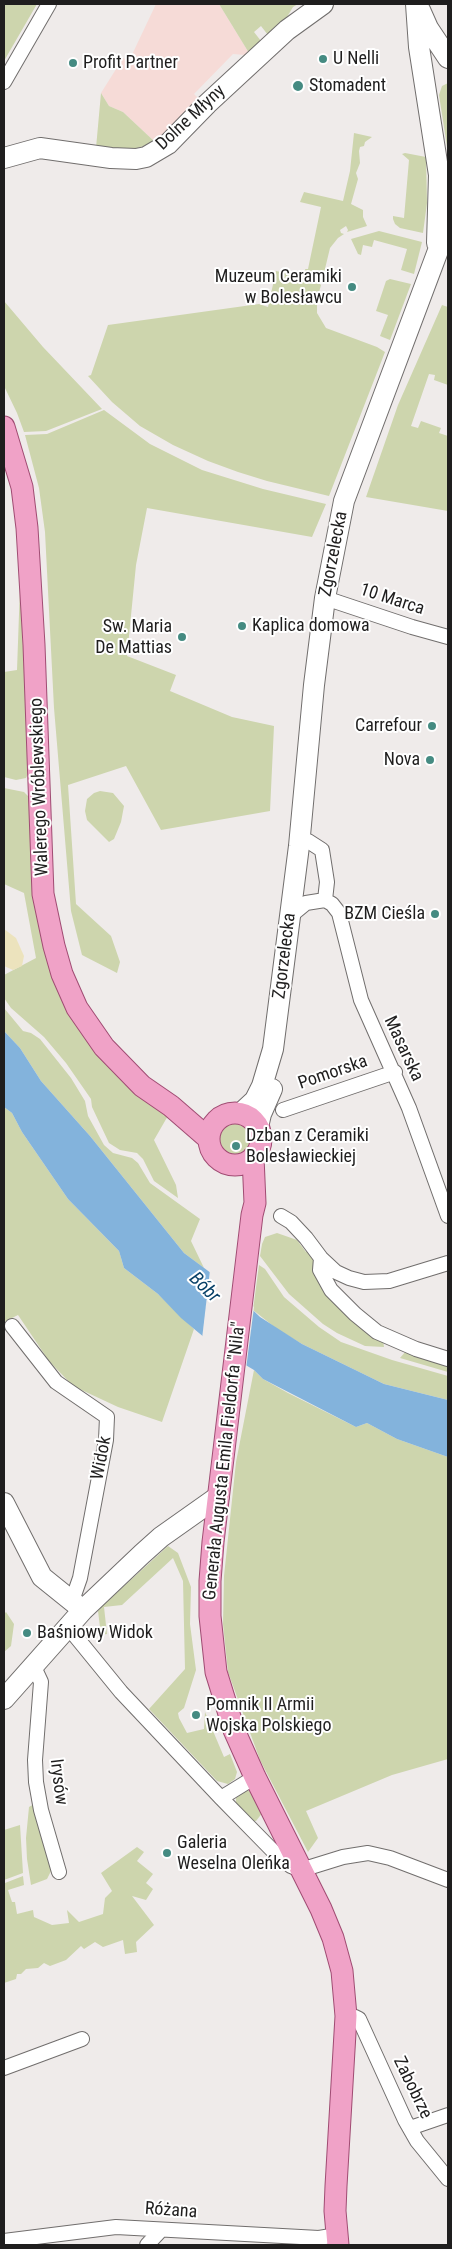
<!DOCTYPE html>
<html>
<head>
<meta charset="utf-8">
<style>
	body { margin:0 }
	#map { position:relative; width:452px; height:2249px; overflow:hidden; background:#efebea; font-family:"Roboto Condensed",sans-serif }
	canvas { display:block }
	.frame { position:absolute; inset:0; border:5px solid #1f1e1e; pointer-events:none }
</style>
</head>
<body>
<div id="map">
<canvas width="452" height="2249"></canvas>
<div class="frame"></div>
</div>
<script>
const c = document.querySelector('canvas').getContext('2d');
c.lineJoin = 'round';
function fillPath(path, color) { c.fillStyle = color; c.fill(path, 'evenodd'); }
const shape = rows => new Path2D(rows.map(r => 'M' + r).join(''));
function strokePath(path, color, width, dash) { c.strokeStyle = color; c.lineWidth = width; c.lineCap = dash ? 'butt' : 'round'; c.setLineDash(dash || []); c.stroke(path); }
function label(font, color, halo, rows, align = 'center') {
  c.font = font + ' "Roboto Condensed",sans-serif'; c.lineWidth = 4; c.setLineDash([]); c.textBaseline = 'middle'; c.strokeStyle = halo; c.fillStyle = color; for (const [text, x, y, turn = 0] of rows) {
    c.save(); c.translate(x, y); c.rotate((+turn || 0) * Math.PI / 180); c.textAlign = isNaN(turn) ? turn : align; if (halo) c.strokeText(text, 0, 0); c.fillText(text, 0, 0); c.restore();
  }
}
const industrial = shape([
	[156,4,219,4,249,53,245,55,233,54,194,94,199,99,175,127,155,142,123,112,109,106,101,93,123,58,129,61]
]);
const green = shape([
	[4,4,37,4,4,61],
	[219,4,298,4,293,7,287,17,268,35,261,26,254,32,261,41,249,53],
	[448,83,448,153,439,95,442,86],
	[101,93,109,106,123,112,155,142,132,150,96,148],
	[354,133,372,137,365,142,364,146,360,147,359,151,360,163,356,173,358,179,351,204,363,210,363,217,367,226,347,232,348,230,346,226,340,230,341,233,344,234,338,238,330,248,324,273,317,275,306,272,305,269,308,269,321,207,300,202,304,192,343,201,350,171],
	[405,153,426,157,427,203,423,233,400,228,395,224,393,219,393,216,404,218,409,160,402,154],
	[379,231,422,242,414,274,401,270,407,249,374,240,372,247,363,245,361,255,358,254,351,239],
	[276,271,316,280,321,285,317,300,317,313,326,328,377,347,385,352,329,496,267,481,238,472,208,461,173,445,140,426,112,402,88,376,91,375,108,325,259,304,268,307],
	[390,279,411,284,390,340,380,336,388,315,376,311,386,281],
	[4,301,43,347,102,409,46,431,24,432,17,413,4,386],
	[442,305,448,307,448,385,434,380,435,375,429,374,411,426,418,428,421,421,441,428,439,433,448,436,448,511,366,497,398,405],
	[104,410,150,444,202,470,263,489,326,504,312,537,147,508,136,565,127,656,176,675,170,691,232,717,274,726,270,811,161,830,126,766,68,785,76,904,111,936,120,962,117,973,82,955,71,911,54,708,45,532,39,488,25,435,47,434],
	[20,586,28,747,28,774,26,778,16,780,4,777,4,672,17,670],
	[4,788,24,792,30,798,36,906,41,935,60,993,169,1114,154,1140,176,1185,178,1198,154,1181,143,1159,137,1153,120,1150,109,1143,92,1107,91,1099,66,1063,44,1037,11,1008,4,998,4,975,36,958,24,893,4,884],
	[100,791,113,793,124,806,121,822,114,839,109,842,87,820,85,811,87,799,94,793],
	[4,1008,23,1031,31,1033,40,1039,71,1078,85,1101,88,1116,104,1145,113,1153,132,1158,138,1163,150,1183,200,1219,191,1241,204,1268,184,1253,90,1136,41,1081,20,1048,4,1031],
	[4,1107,12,1113,22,1132,68,1199,119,1251,124,1268,158,1294,194,1329,162,1422,118,1407,73,1386,49,1361,18,1315,4,1322],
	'219 1139a16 16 0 1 1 32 0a16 16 0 1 1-32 0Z',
	[277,1233,297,1240,306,1252,308,1250,314,1257,315,1276,341,1310,383,1340,384,1347,365,1346,337,1333,323,1324,289,1294,260,1256,262,1244,265,1237],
	[259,1265,265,1269,284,1297,319,1327,341,1342,392,1360,448,1376,448,1400,384,1384,302,1344,277,1329,253,1310],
	[406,1351,448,1364,448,1372,400,1358],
	[254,1370,263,1379,288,1393,356,1427,367,1423,397,1439,448,1457,448,1759,392,1775,306,1811,318,1838,308,1852,260,1760,228,1672,223,1624,224,1576,236,1462],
	[168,1546,178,1553,191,1587,190,1624,196,1670,184,1708,178,1713,179,1718,187,1733,204,1729,205,1712,224,1757,230,1754,237,1772,235,1779,228,1784,217,1781,149,1709,185,1669,183,1581,173,1558,122,1605,104,1607,107,1634,101,1635,98,1611,101,1607],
	[6,1612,14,1624,11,1646,4,1652,4,1614],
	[246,1790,251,1791,263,1812,256,1821,253,1821,236,1805,236,1798],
	[34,1804,53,1867,47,1879,31,1885,27,1859,26,1838,29,1807],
	[20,1825,23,1873,4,1880,5,1883,23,1876,24,1885,8,1890,12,1902,15,1902,17,1914,33,1910,34,1917,52,1925,69,1923,67,1910,79,1922,103,1914,105,1898,112,1891,101,1873,137,1847,144,1852,137,1861,153,1874,146,1883,153,1889,146,1900,132,1896,154,1925,136,1942,137,1952,125,1954,123,1940,103,1947,95,1942,84,1949,81,1946,66,1960,50,1966,44,1963,38,1968,26,1969,21,1974,17,1974,16,1979,4,1983,4,1830]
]);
const sand = shape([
	[4,929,16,938,24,956,22,966,13,970,4,966]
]);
const water = shape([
	[4,1031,20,1048,41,1081,90,1136,184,1253,227,1285,260,1317,302,1344,384,1384,448,1400,448,1457,397,1439,367,1423,356,1427,263,1379,254,1370,217,1348,181,1318,158,1294,124,1268,119,1251,68,1199,22,1132,12,1113,4,1107]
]);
const pier = shape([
	[210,1270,229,1283,254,1307,246,1369,215,1350,202,1339]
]);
const street = shape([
	[4,82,49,4],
	[325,598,412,627,448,637],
	[299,846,308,841,322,850,327,882,325,900,332,904,339,913,361,1000,409,1108,448,1216],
	[289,917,306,903,325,900],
	[283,1110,395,1072],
	[281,1216,291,1222,306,1238,321,1258,336,1272,349,1278,364,1282,389,1281,448,1263],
	[321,1258,320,1270,331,1290,355,1314,377,1332,416,1349,448,1359],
	[12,1326,56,1382,107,1417,106,1440,80,1578,72,1601],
	[68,1627,121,1692,221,1798,274,1852,291,1866,301,1870,343,1857,368,1853,390,1858,448,1880],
	[34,1667,41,1682,35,1760,36,1782,41,1810,59,1872],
	[221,1798,255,1777],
	[346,2016,355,2017,359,2019,405,2120,417,2141,448,2179],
	[4,2068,82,2039],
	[410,2128,448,2115],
	[4,2241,116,2227,319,2238,337,2235],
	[147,2245,161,2230]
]);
const secondary = shape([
	[416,4,419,47,439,175,437,243],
	[420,10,428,28,448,58],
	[4,158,40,148,111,158,136,159,146,157,168,144,207,104,287,30,323,4],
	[241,1113,255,1100,262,1086,273,1049,299,846,314,685,325,598,344,501,448,224],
	[258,1127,261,1114,272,1089],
	[4,1503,42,1577,83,1610],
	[4,1699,83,1610,142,1554,161,1537,219,1496]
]);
const primary = shape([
	[4,427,22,487,27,528,34,645,43,894,54,946,62,974,77,1008,104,1047,142,1086,171,1106,209,1139],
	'209 1139a26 26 0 1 1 52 0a26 26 0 1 1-52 0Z',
	[253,1157,255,1203,252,1215,213,1542,210,1581,210,1616,216,1672,234,1730,255,1777,321,1909,333,1938,342,1971,346,2016,336,2186,335,2211,338,2245]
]);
const markers = [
	[323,59,5,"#458b82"],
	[73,63,5,"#458b82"],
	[298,86,6,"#458b82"],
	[352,287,5,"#458b82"],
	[242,626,5,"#458b82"],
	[182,637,5,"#458b82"],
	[432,726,5,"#458b82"],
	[430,760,5,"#458b82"],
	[435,914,5,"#458b82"],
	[236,1146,5,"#458b82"],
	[27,1633,5,"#458b82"],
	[196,1715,5,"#458b82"],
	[167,1853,5,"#458b82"]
];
const poiNames = [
	["U Nelli",333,59],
	["Profit Partner",83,63],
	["Stomadent",309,86],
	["Muzeum Ceramiki",342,277,"right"],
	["w Bolesławcu",342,298,"right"],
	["Kaplica domowa",252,626],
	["Sw. Maria",172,627,"right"],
	["De Mattias",172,648,"right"],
	["Carrefour",422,726,"right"],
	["Nova",420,760,"right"],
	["BZM Cieśla",425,914,"right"],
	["Dzban z Ceramiki",246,1136],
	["Bolesławieckiej",246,1157],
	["Baśniowy Widok",37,1633],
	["Pomnik II Armii",206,1705],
	["Wojska Polskiego",206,1726],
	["Galeria",177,1843],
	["Weselna Oleńka",177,1864]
];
const streetNames = [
	["Dolne Młyny",191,118,-43],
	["Zgorzelecka",334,554,-79],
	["10 Marca",392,600,18],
	["Walerego Wróblewskiego",40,787,-92],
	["Zgorzelecka",285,956,-83],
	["Masarska",403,1049,65],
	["Pomorska",333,1073,-19],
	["Widok",102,1458,-79],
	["Generała Augusta Emila Fieldorfa \"Nila\"",225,1461,-84],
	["Irysów",58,1782,83],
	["Zabobrze",412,2088,64],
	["Różana",171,2211,4]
];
const waterNames = [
	["Bóbr",204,1288,44]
];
fillPath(industrial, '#f6dbd7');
fillPath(green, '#cdd5ad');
fillPath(sand, '#ece3bd');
fillPath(water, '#83b3dc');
fillPath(pier, '#efebea');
strokePath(street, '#716e6d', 16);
strokePath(secondary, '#716e6d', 22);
strokePath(primary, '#a04c73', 23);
strokePath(street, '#fff', 14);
strokePath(secondary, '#fff', 20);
strokePath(primary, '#f0a2c7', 21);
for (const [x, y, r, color] of markers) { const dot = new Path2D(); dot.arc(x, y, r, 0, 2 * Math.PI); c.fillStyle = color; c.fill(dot); strokePath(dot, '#fff', 2); }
label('18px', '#1f1e1e', '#fff', poiNames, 'left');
label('18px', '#1f1e1e', '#fff', streetNames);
label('italic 19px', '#084168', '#fff', waterNames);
</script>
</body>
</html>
